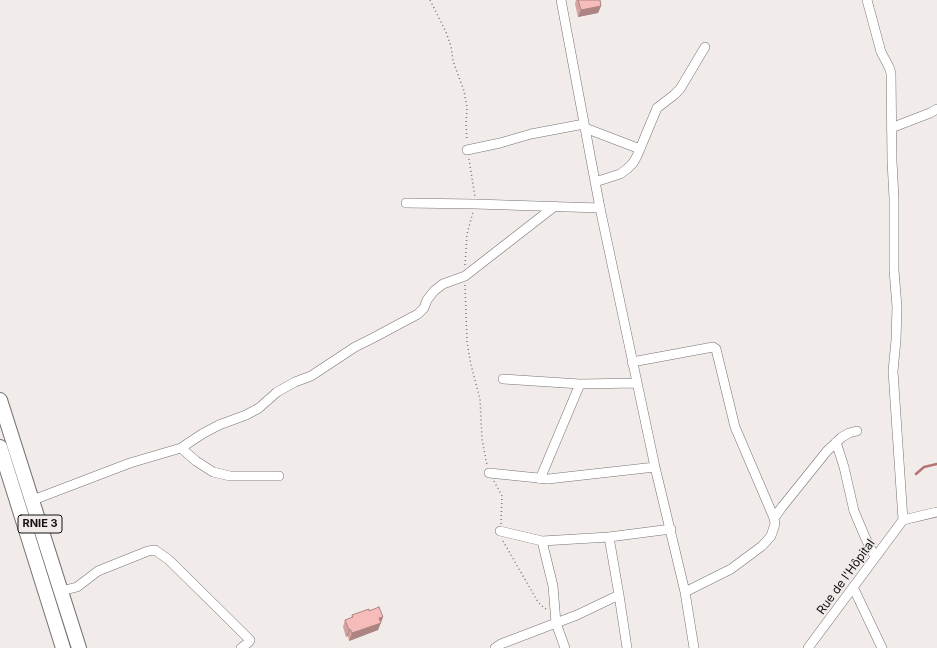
<!DOCTYPE html>
<html>
<head>
<meta charset="utf-8">
<style>
	body { margin:0 }
	canvas { display:block; background:#f1ebea }
</style>
</head>
<body>
<canvas width="937" height="648"></canvas>
<script>
const c = document.querySelector('canvas').getContext('2d');
c.lineJoin = 'round';
const shape = rows => new Path2D(rows.map(r => 'M' + r).join(''));
function strokePath(path, color, width, dash) { c.strokeStyle = color; c.lineWidth = width; c.lineCap = dash ? 'butt' : 'round'; c.setLineDash(dash || []); c.stroke(path); }
function fillPath(path, color) { c.fillStyle = color; c.fill(path, 'evenodd'); }
function label(font, color, halo, rows, align = 'center') {
  c.font = font + ' Inter,sans-serif'; c.lineWidth = 3; c.setLineDash([]); c.textBaseline = 'middle'; c.strokeStyle = halo; c.fillStyle = color; for (const [text, x, y, turn = 0] of rows) {
    c.save(); c.translate(x, y); c.rotate((+turn || 0) * Math.PI / 180); c.textAlign = isNaN(turn) ? turn : align; if (halo) c.strokeText(text, 0, 0); c.fillText(text, 0, 0); c.restore();
  }
}
const stream = shape([
	[916,474,924,467,937,464]
]);
const path = shape([
	[430,0,446,32,451,46,453,61,464,91,467,107,466,124,467,141],
	[469,159,475,197],
	[465,265,467,234,473,212],
	[465,285,467,342,471,365,480,399,482,439,487,465],
	[494,481,502,496,501,524],
	[503,541,538,602,544,608,547,609]
]);
const minor = shape([
	[561,0,600,208,655,467,685,592,694,648],
	[867,0,881,52,889,67,891,73,892,161,894,198,894,270,897,307,896,340,893,371,903,520],
	[585,128,640,149],
	[891,128,930,113,937,109],
	[467,150,500,143,531,134,584,124],
	[595,182,620,174,627,169,633,163,637,156,657,108,674,95,680,89,705,47],
	[406,203,475,204,600,208],
	[632,362,713,347,716,349,735,427,774,518,775,524,771,536,762,546,731,569,685,592],
	[503,379,580,384,637,383],
	[836,442,844,467,854,511,865,537,875,557],
	[181,448,202,434,219,425,246,415,259,408,277,392,295,382,311,376,355,347,373,338,418,314,424,308,427,300,434,291,443,284,465,276,555,206],
	[489,473,548,479,655,467],
	[540,479,580,384],
	[33,500,130,463,181,448,196,461,213,472,230,476,279,476],
	[774,518,782,507,827,451,842,437,849,433,857,431],
	[903,520,937,512],
	[500,531,542,541],
	[853,587,882,648],
	[61,591,77,587,98,571,148,551,155,550,169,560,248,638,250,640,249,642,241,648],
	[619,595,627,648],
	[495,648,501,644,577,615,619,595,609,537,671,529],
	[565,648,556,623,553,586,542,541,609,537],
	[808,648,903,520]
]);
const trunk = shape([
	[0,400,79,648],
	[0,447,63,648]
]);
const wall = shape([
	[576,0,600,0,601,6,598,13,578,17,575,4],
	[369,611,383,617,378,630,349,641,348,636,346,637,343,627,345,620,351,618,352,615]
]);
const shadedWall = shape([
	[601,6,598,13,578,17,581,10],
	[383,617,378,630,349,641,352,633,379,618],
	[350,629,348,636,346,637,349,630]
]);
const building = shape([
	[578,0,600,0,601,6,581,10,578,0],
	[379,607,383,617,379,618,381,623,352,633,350,629,349,630,345,620,353,617,352,615,369,609,369,611,379,607]
]);
const shields = [
	[40,524,44]
];
const shieldNames = [
	["RNIE 3",40,524]
];
const streetNames = [
	["Rue de l'Hôpital",846,577,-54]
];
strokePath(stream, '#b67473', 2.5);
strokePath(minor, '#787272', 10);
strokePath(trunk, '#787272', 16);
strokePath(path, '#7b7776', 1.5, [1, 3]);
strokePath(minor, '#fff', 9);
strokePath(trunk, '#fff', 14);
fillPath(wall, '#d4a2a0');
fillPath(shadedWall, '#ac8482');
fillPath(building, '#f6bcba');
strokePath(building, '#ac8482', 1);
for (const [x, y, w] of shields) { const box = new Path2D(); box.roundRect(x - w / 2, y - 9, w, 18, 3); c.fillStyle = '#f1ebea'; c.fill(box); strokePath(box, '#141212', 1); }
label('bold 11px', '#141212', null, shieldNames);
label('12px', '#141212', '#f1ebea', streetNames);
</script>
</body>
</html>
